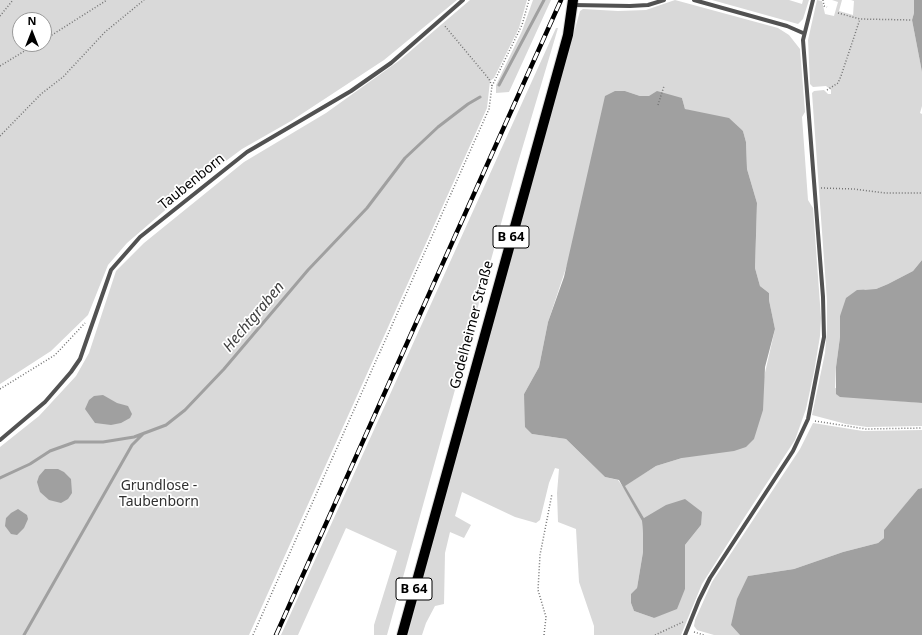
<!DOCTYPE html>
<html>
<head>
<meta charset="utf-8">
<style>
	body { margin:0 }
	#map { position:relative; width:922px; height:635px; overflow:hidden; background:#fff; font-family:"Noto Sans",sans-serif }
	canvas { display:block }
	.north { position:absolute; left:12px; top:12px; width:40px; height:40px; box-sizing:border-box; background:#fff; border:1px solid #999; border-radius:50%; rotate:0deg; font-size:11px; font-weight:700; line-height:16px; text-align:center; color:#000 }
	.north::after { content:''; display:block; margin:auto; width:14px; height:18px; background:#000; clip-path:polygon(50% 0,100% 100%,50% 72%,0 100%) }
</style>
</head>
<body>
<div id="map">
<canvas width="922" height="635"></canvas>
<div class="north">N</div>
</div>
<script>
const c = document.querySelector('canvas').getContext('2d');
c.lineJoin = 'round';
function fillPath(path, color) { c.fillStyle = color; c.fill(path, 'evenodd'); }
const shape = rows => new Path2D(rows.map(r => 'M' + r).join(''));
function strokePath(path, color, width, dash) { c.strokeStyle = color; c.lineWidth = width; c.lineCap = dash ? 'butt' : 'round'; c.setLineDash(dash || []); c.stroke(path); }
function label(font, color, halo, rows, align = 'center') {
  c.font = font + ' "Noto Sans",sans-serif'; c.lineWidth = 3.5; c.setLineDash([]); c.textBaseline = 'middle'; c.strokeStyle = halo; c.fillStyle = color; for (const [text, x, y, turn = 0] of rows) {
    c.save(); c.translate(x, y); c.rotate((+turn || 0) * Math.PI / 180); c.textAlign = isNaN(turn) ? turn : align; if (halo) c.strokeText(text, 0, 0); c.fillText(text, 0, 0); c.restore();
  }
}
const green = shape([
	[0,0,457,0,384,60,291,121,242,149,199,181,127,243,108,265,88,315,51,351,0,384],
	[20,20,44,20,44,44,20,44],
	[470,0,527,0,519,28,494,78,490,81,487,108,249,635,0,635,0,447,39,416,76,376,89,353,116,271,144,243,244,162,326,113,400,60],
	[533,0,551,0,509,92,496,93,496,85,522,31],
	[675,0,778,28,789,35,800,49,805,112,802,117,808,200,813,208,821,318,820,336,814,372,806,409,795,440,744,518,702,584,681,635,594,635,594,626,579,582,576,529,558,522,557,493,559,469,555,468,549,483,540,520,536,523,515,517,462,492,455,516,471,525,464,538,450,532,445,553,444,604,435,606,426,623,422,635,408,635,513,248,580,11,583,9,618,11,646,10],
	[625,91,640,96,682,98,685,109,743,131,746,142,747,169,757,203,755,268,760,286,769,293,769,300,775,329,764,377,682,458,656,466,624,486,644,518,701,525,685,545,685,589,654,618,634,611,631,603,637,588,643,552,643,533,642,521,626,491,618,480,605,477,566,439,532,434,524,394,539,367,548,322],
	[712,0,789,0,802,4,803,0,809,0,803,19,798,24],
	[817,0,822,1,825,14,834,16,838,2,832,0,842,0,839,11,853,15,854,1,851,0,914,0,914,13,912,20,922,72,922,106,920,113,922,114,922,260,913,271,888,284,876,289,865,289,840,316,840,337,836,367,835,388,901,401,922,403,922,426,867,427,846,424,812,415,825,353,827,329,827,301,812,93,814,91,824,90,828,94,831,94,831,90,826,86,813,87,810,84,808,40],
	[556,28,558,28,517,166,387,635,374,635,374,625,397,551,346,528,298,635,281,635],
	[813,423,863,431,922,430,922,488,918,489,885,530,884,538,878,543,843,552,794,569,748,576,739,632,740,635,714,635,697,630,694,626,695,620,712,582,800,449]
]);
const water = shape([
	[914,0,922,0,922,72,912,20,914,13],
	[615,91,625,91,640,96,649,96,657,91,682,98,685,109,729,118,743,131,746,142,747,169,757,203,755,268,760,286,769,293,769,300,775,329,765,367,763,410,754,439,746,447,734,451,682,458,656,466,625,486,644,518,666,505,685,499,702,512,701,525,685,545,685,589,677,609,654,618,634,611,631,603,631,594,637,588,643,552,643,533,642,521,619,480,605,477,566,439,532,434,525,427,524,394,539,367,548,322,564,277,605,96],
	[922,260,922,403,840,397,836,394,836,367,840,337,840,316,846,298,857,290,876,289,888,284,913,271],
	[103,395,117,403,128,406,132,414,130,418,121,423,111,425,95,423,85,409,89,400,94,396],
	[45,469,58,469,64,472,71,479,72,493,68,499,61,503,49,500,40,492,37,482,39,476],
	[922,488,922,635,740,635,731,625,737,599,748,576,794,569,843,552,878,543,884,538,884,530,918,489],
	[18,509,27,515,28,519,24,528,17,535,11,534,5,526,6,518,11,513]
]);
const stream = shape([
	[499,85,544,0],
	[0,478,30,464,50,451,75,442,103,442,134,437,166,425,185,410,224,369,308,270,367,208,405,158,438,127,468,104,480,97],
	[24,635,132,445,144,433]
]);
const path = shape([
	[823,0,824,6,827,7],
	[838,13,860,19,912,20],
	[0,16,13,0],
	[44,40,107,0],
	[0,66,36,44],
	[492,86,522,25,529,0],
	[827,90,838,83,841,76,860,19],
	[658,105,664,86],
	[0,136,41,94,63,77,105,32,144,0],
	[821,188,854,189,885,193,922,193],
	[0,389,55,355,85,323],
	[815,421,866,429,922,428],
	[694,632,704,635],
	[253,635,489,109,492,86,489,79,444,25],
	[544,635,546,617,538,590,540,555,552,494],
	[655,635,683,622]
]);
const service = shape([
	[694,0,787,26,803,33],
	[573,5,630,6,648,5,664,0],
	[0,440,45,402,71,372,80,359,111,270,140,237,247,152,351,91,391,63,463,0],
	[685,635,699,600,710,578,793,451,808,419,819,362,824,337,823,297,803,40,813,0]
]);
const primary = shape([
	[402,635,568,35,573,0]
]);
const rail = shape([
	[276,635,561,0]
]);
const shields = [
	[511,237,36],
	[414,589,36]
];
const shieldNames = [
	["B 64",511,237],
	["B 64",414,589]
];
const streetNames = [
	["Taubenborn",192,182,-39],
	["Godelheimer Straße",472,325,-75]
];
const parkNames = [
	["Grundlose -",159,486],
	["Taubenborn",159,502]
];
const waterNames = [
	["Hechtgraben",254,317,-50]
];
fillPath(green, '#d9d9d9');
fillPath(water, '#a0a0a0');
strokePath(stream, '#a0a0a0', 3);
strokePath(primary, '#dbdbdb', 12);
strokePath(path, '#747474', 1.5, [1, 2]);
strokePath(service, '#525252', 4);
strokePath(primary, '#000', 10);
strokePath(rail, '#000', 4.5);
strokePath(rail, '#fff', 3, [9]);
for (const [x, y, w] of shields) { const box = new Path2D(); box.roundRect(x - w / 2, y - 11, w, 22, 3); c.fillStyle = '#fff'; c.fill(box); strokePath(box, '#000', 1); }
label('bold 13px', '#000', null, shieldNames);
label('14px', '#000', '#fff', streetNames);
label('14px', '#303030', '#fff', parkNames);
label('italic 15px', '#414141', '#fff', waterNames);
</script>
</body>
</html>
